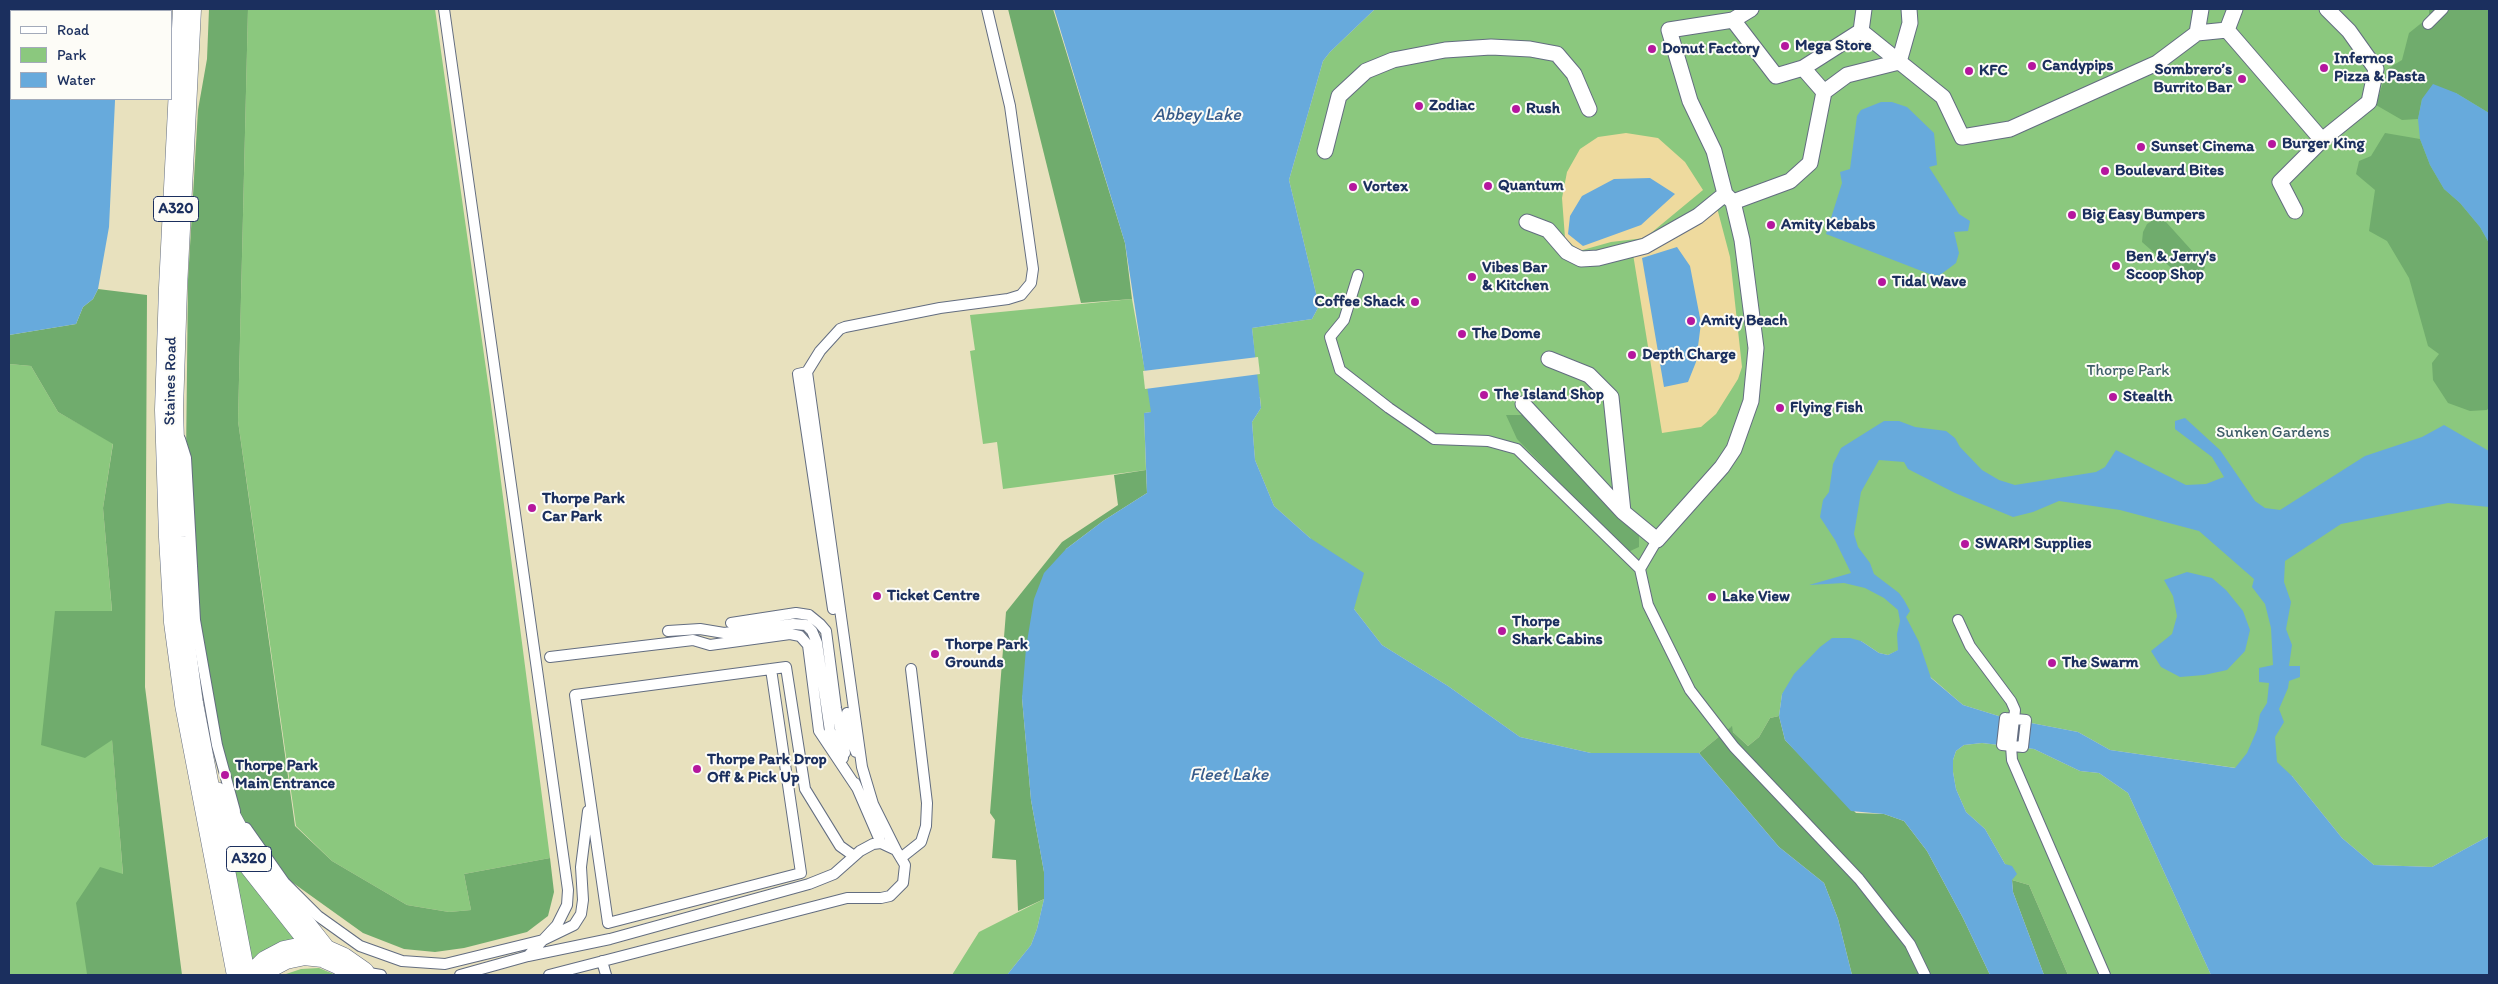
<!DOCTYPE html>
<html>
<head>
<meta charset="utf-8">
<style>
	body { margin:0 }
	#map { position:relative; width:2498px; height:984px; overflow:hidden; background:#e8e1be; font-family:Itim,sans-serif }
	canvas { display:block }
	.frame { position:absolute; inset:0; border:10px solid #1b2f5e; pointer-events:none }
	.legend { position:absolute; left:10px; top:10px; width:162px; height:90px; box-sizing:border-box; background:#fdfcf7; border:1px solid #a3aaba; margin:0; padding:6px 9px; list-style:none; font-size:15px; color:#1b2f5e }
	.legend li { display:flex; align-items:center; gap:10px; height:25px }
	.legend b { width:25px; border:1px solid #a3aaba }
</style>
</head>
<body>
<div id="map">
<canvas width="2498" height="984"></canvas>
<div class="frame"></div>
<ul class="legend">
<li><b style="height:6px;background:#fff"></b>Road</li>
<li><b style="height:14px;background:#8bc87e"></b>Park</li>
<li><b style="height:14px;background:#67aadc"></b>Water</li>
</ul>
</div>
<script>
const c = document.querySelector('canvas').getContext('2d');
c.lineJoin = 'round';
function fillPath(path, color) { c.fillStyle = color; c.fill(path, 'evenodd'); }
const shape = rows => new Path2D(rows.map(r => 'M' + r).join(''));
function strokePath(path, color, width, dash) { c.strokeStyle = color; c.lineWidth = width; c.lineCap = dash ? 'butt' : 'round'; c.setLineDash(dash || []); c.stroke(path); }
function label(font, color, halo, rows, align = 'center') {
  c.font = font + ' Itim,sans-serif'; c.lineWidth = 4; c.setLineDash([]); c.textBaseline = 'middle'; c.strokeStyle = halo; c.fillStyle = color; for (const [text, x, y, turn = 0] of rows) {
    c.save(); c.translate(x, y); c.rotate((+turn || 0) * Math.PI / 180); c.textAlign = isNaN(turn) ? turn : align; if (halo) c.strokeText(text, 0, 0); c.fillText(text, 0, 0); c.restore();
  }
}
const green = shape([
	[248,9,435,9,490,397,550,858,464,874,471,910,449,912,407,905,332,861,296,826,238,421],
	[1375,9,2489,9,2489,836,2432,867,2374,865,2342,838,2292,776,2110,750,2078,732,2005,718,1963,705,1899,650,1888,655,1879,653,1861,641,1782,694,1779,716,1770,718,1759,737,1748,746,1733,732,1731,727,1699,753,1591,753,1520,737,1448,686,1382,645,1354,609,1310,538,1274,506,1255,460,1252,422,1261,408,1260,397,1144,413,1146,470,1003,489,997,442,983,444,970,351,975,350,970,315,1132,299,1145,371,1255,357,1252,328,1312,319,1319,306,1289,180,1323,61,1330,52],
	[9,364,31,366,58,412,113,443,103,508,112,612,112,739,123,875,88,975,9,975],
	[1982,743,2034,749,2080,771,2099,773,2128,793,2211,975,2068,975,2029,885,2012,880,2009,867,2005,864,1985,829,1966,812,1956,789,1953,772,1953,760,1956,751,1964,745],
	[219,827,302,943,248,972],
	[1044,899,1037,929,1031,945,1007,975,952,975,979,932],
	[319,968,336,975,283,975,301,969]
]);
const forest = shape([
	[209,9,248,9,238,421,295,826,332,861,407,905,449,912,471,910,464,874,550,858,554,892,548,916,527,932,464,948,435,952,404,949,363,933,289,880,260,848,236,814,195,620,186,458,188,280,198,110,207,59],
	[1008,9,1053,9,1125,243,1132,299,1081,303],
	[2429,9,2489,9,2489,113,2456,93,2422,99,2418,119,2402,120,2376,105,2387,69,2402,60,2409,33,2429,17],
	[2385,133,2420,139,2430,165,2444,189,2460,203,2480,227,2489,243,2489,407,2487,410,2470,411,2448,403,2433,380,2432,363,2439,354,2428,346,2409,278,2387,241,2369,231,2375,190,2356,174,2359,161,2371,156],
	[2155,219,2166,222,2203,263,2205,268,2194,280,2185,280,2142,242,2143,232,2147,224],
	[98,289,147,295,145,687,182,975,87,974,76,903,100,867,123,874,112,740,85,758,41,745,55,611,112,611,103,508,113,444,58,412,31,366,9,364,9,335,76,324,83,307,93,299],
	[1506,415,1525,415,1639,531,1639,547,1628,552,1517,439],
	[1146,470,1147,493,1103,521,1066,549,1022,698,1031,800,1044,872,1044,899,1018,911,1016,860,992,858,995,820,990,813,1006,612,1062,542,1118,505,1114,475],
	[1779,716,1785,740,1856,813,1884,814,1904,821,1927,851,1963,918,1990,975,1852,975,1838,919,1824,883,1779,847,1699,753,1732,726,1733,732,1748,746,1759,737,1770,718],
	[2012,880,2029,885,2068,975,2044,975,2013,892]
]);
const sand = shape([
	[1626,133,1658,138,1685,162,1703,190,1645,238,1611,242,1579,251,1565,238,1562,198,1567,172,1580,149,1598,137],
	[1716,204,1730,257,1742,367,1738,379,1716,414,1701,427,1662,433,1633,254]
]);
const water = shape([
	[9,9,114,9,114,11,11,11,11,99,115,99,115,101,109,227,98,289,93,299,83,307,76,324,9,335],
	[1054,9,1375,9,1330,52,1323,61,1289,180,1319,306,1312,319,1252,328,1261,408,1252,422,1255,460,1274,506,1310,538,1364,573,1354,609,1382,645,1448,686,1520,737,1591,753,1699,753,1779,847,1824,883,1838,919,1852,975,1007,975,1031,945,1037,929,1044,899,1044,872,1031,800,1022,698,1026,648,1034,599,1044,573,1066,549,1103,521,1147,493,1144,413,1151,412,1125,243],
	[2433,84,2456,93,2489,113,2489,243,2480,227,2460,203,2444,189,2430,165,2420,139,2418,119,2422,99],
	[1881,102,1892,102,1907,107,1934,133,1937,165,1929,167,1959,214,1970,221,1968,231,1954,232,1959,253,1956,263,1940,275,1932,275,1826,234,1842,183,1840,172,1850,169,1857,116,1861,110],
	[1650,178,1675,194,1641,225,1583,246,1568,234,1570,216,1582,196,1614,179],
	[1677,247,1690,266,1701,323,1696,362,1688,382,1664,387,1642,258],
	[2185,418,2220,450,2255,501,2265,508,2280,510,2365,456,2422,437,2444,425,2489,451,2489,507,2448,503,2341,524,2285,561,2284,582,2291,602,2286,629,2292,645,2289,666,2300,666,2300,677,2289,681,2288,688,2279,709,2284,722,2275,737,2277,762,2292,776,2342,838,2374,865,2432,867,2489,836,2489,975,2211,975,2128,793,2099,773,2080,771,2034,749,1982,743,1964,745,1956,751,1953,760,1953,772,1956,789,1966,812,1985,829,2005,864,2012,866,2017,874,2012,880,2013,892,2044,975,1990,975,1963,918,1927,851,1904,821,1884,814,1851,811,1785,740,1779,716,1782,694,1794,674,1820,647,1832,638,1850,638,1861,641,1879,653,1888,655,1898,650,1897,634,1900,621,1898,610,1884,598,1865,588,1844,583,1809,585,1851,573,1835,540,1820,517,1823,500,1829,492,1833,464,1841,448,1884,421,1899,421,1915,427,1946,431,1955,438,1960,447,1982,470,1999,480,2015,485,2096,472,2105,467,2116,450,2186,485,2206,484,2224,477,2212,457,2175,429,2175,421],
	[1879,460,1904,462,1908,469,1955,493,2013,517,2033,512,2059,501,2120,510,2199,531,2254,579,2252,587,2265,604,2271,628,2273,665,2259,668,2259,682,2269,683,2267,703,2260,714,2257,730,2247,753,2235,768,2110,750,2078,732,2005,718,1963,705,1931,678,1919,642,1906,617,1910,611,1904,600,1899,593,1874,574,1870,563,1858,547,1854,534,1861,492],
	[2187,572,2212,578,2226,590,2243,611,2250,630,2245,651,2227,670,2204,675,2180,677,2161,667,2151,651,2172,634,2177,616,2173,596,2164,580]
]);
const pier = shape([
	[1258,357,1260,374,1145,389,1143,371]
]);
const service = shape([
	[444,9,568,890,567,905,557,925,528,956],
	[2428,24,2443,9],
	[1358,275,1344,320,1330,337,1340,370,1389,408,1434,439,1488,441,1517,449,1640,569,1648,605,1690,690,1734,747,1859,879,1910,944,1925,975],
	[807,372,798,374,833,609],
	[180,439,186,458,195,620,217,745,235,811],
	[1640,569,1657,540],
	[1958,620,1970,646,2011,701,2015,710,2011,746,2012,760,2105,975],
	[731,623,796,613,809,615,820,624,826,631,836,708,845,753],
	[668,631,700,629,724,633,793,624,806,625,812,631,817,643,830,731,843,758],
	[550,657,693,640,710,645,790,634,800,636,808,645,819,731,857,788],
	[771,669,801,873,608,923,575,695,786,667,805,789,840,846,854,856],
	[847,713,851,740,856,752],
	[2005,718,2026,720,2023,747,2002,745,2005,718],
	[855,783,881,843],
	[246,828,284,882,318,916,360,946,402,961,445,964,543,940,574,925,581,914,583,900,581,867,588,811],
	[896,850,873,804,862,767,807,372,820,351,840,329,845,327,940,308,1008,299,1021,295,1031,283,1033,269,1010,106,987,9],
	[902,857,921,842,926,826,927,803,911,669],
	[602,961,606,975],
	[363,972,381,975],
	[460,975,528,956,610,939,809,884,834,874,860,851,873,844,881,843,896,850,905,865,903,883,890,896,881,898,847,898,549,975]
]);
const pedestrian = shape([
	[2227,30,2235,9],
	[1861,31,1943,97,1962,137,2010,129,2157,63,2197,33,2201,9],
	[2197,33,2227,30,2322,140],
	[1803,68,1861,31,1864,9],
	[1824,92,1847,75,1899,62,1910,23,1909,9],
	[1325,151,1339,96,1366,71,1393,60,1445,50,1491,47,1530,49,1557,54,1574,74,1589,109],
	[1733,202,1790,181,1810,163,1824,92,1803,68,1776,76,1733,20],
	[2295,211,2280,182,2322,140,2369,102,2376,69,2349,31,2327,9],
	[1527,222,1548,230,1567,252,1581,259,1598,258,1645,246,1698,216,1725,194],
	[1549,359,1589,375,1611,397,1623,512],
	[1523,404,1623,512,1657,540,1722,467,1734,449,1751,401,1756,348,1742,240,1733,202,1725,194,1714,151,1690,101,1669,30,1733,20,1751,9]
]);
const primary = shape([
	[187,9,173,288,169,410,173,537,178,622,189,704,241,975],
	[215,796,249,859,323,953],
	[257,975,268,964,285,955,304,951,323,953,341,961,361,975]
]);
const markers = [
	[1785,46,5,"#b5179e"],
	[1652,49,5,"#b5179e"],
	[2032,66,5,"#b5179e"],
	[2324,68,5,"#b5179e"],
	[1969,71,5,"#b5179e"],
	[2242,79,5,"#b5179e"],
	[1419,106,5,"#b5179e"],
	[1516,109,5,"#b5179e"],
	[2272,144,5,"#b5179e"],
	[2141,147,5,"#b5179e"],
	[2105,171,5,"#b5179e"],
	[1488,186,5,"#b5179e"],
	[1353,187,5,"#b5179e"],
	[2072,215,5,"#b5179e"],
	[1771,225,5,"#b5179e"],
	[2116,266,5,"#b5179e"],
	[1472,277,5,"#b5179e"],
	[1882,282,5,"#b5179e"],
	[1415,302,5,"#b5179e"],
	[1691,321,5,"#b5179e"],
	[1462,334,5,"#b5179e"],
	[1632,355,5,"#b5179e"],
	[1484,395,5,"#b5179e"],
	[2113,397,5,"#b5179e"],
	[1780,408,5,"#b5179e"],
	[532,508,5,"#b5179e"],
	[1965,544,5,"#b5179e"],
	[877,596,5,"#b5179e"],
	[1712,597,5,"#b5179e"],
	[1502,631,5,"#b5179e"],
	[935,654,5,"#b5179e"],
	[2052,663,5,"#b5179e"],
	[697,769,5,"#b5179e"],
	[225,775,5,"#b5179e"]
];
const shields = [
	[176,209,45],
	[249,859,45]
];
const shieldNames = [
	["A320",176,209],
	["A320",249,859]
];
const poiNames = [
	["Mega Store",1795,46],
	["Donut Factory",1662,49],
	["Infernos",2334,59],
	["Pizza & Pasta",2334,77],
	["Candypips",2042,66],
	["Sombrero’s",2232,70,"right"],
	["Burrito Bar",2232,88,"right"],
	["KFC",1979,71],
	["Zodiac",1429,106],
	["Rush",1526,109],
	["Burger King",2282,144],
	["Sunset Cinema",2151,147],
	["Boulevard Bites",2115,171],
	["Quantum",1498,186],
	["Vortex",1363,187],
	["Big Easy Bumpers",2082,215],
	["Amity Kebabs",1781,225],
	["Ben & Jerry's",2126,257],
	["Scoop Shop",2126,275],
	["Vibes Bar",1482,268],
	["& Kitchen",1482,286],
	["Tidal Wave",1892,282],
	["Coffee Shack",1405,302,"right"],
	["Amity Beach",1701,321],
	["The Dome",1472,334],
	["Depth Charge",1642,355],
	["The Island Shop",1494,395],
	["Stealth",2123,397],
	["Flying Fish",1790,408],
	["Thorpe Park",542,499],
	["Car Park",542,517],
	["SWARM Supplies",1975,544],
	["Ticket Centre",887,596],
	["Lake View",1722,597],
	["Thorpe",1512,622],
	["Shark Cabins",1512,640],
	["Thorpe Park",945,645],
	["Grounds",945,663],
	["The Swarm",2062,663],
	["Thorpe Park Drop",707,760],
	["Off & Pick Up",707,778],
	["Thorpe Park",235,766],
	["Main Entrance",235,784]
];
const parkNames = [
	["Thorpe Park",2128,371],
	["Sunken Gardens",2273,433]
];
const streetNames = [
	["Staines Road",171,381,-89]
];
const waterNames = [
	["Abbey Lake",1197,115],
	["Fleet Lake",1229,775]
];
fillPath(green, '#8bc87e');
fillPath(forest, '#70ac6d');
fillPath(sand, '#eeda9e');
fillPath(water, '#67aadc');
fillPath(pier, '#e8e1be');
strokePath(service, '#636d80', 12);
strokePath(pedestrian, '#636d80', 17);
strokePath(primary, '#636d80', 29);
strokePath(service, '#fff', 10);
strokePath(pedestrian, '#fff', 15);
strokePath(primary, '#fff', 28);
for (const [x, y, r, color] of markers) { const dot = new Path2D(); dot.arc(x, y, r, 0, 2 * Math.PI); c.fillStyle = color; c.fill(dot); strokePath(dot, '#fdfcf7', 2); }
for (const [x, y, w] of shields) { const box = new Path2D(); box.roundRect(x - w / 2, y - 12.5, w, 25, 4); c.fillStyle = '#fdfcf7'; c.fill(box); strokePath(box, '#1b2f5e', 1); }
label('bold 15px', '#1b2f5e', null, shieldNames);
label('bold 16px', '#1b2f5e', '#fdfcf7', poiNames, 'left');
label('16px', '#3d5d68', '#fdfcf7', parkNames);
label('16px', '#1b2f5e', '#fdfcf7', streetNames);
label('italic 18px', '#365a8a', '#fdfcf7', waterNames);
</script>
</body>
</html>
